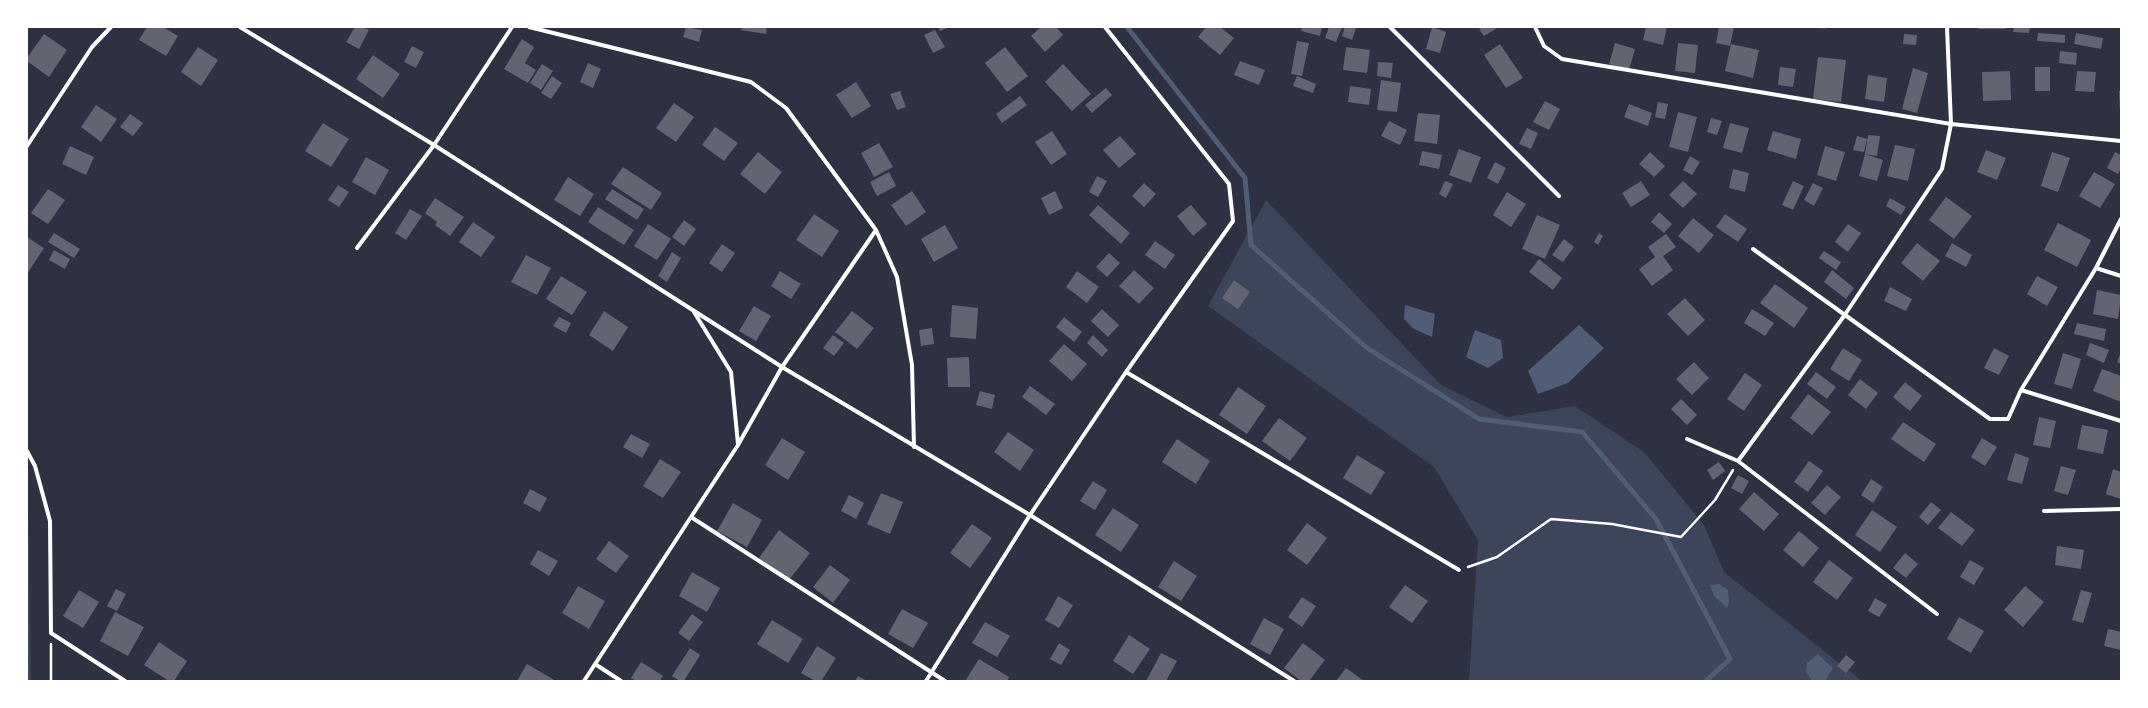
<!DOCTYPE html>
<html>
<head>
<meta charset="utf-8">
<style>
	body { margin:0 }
	#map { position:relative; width:2148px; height:708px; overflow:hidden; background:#2d3142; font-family:Commissioner,sans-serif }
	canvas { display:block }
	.frame { position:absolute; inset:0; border:28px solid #fff; pointer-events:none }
</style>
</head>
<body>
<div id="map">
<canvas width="2148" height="708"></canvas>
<div class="frame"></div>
</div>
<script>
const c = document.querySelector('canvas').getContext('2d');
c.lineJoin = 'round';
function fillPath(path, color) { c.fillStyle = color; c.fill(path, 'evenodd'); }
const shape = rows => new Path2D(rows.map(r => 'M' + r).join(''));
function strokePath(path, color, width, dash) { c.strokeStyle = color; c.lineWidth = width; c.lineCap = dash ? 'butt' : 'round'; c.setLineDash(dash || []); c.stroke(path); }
const green = shape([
	[1266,200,1441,385,1507,417,1575,406,1644,452,1704,525,1724,572,1862,681,1469,681,1478,540,1434,467,1208,306],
	[27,499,28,502,31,681,27,681]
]);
const water = shape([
	[1405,305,1435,314,1432,337,1414,329,1404,319],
	[1579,325,1604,348,1568,383,1538,394,1528,371],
	[1475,330,1501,340,1503,358,1488,368,1466,357],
	[1719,584,1728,590,1729,602,1727,608,1714,596,1710,585],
	[1818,654,1833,668,1825,681,1812,681,1806,672,1807,663]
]);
const stream = shape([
	[1127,27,1245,178,1251,245,1367,348,1479,419,1582,432,1656,519,1730,659,1706,681]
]);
const building = shape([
	[147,27,163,27,178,36,166,56,139,40],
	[355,27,363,27,369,30,359,49,346,42],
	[686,27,702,30,699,42,683,37],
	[742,27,767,27,766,34,741,30],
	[938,27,950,27,940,31],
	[1041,27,1056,27,1063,35,1045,52,1031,36],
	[1206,27,1220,27,1234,38,1220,55,1198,37],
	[1302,27,1322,27,1320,36,1301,31],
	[1329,27,1342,27,1336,42,1325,38],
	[1345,27,1356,28,1352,40,1342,36],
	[1432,27,1446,32,1440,53,1426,49],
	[1482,27,1499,27,1484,36,1479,29],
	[1646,27,1667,27,1663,45,1643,40],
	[1719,27,1734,27,1730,46,1716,43],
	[1814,27,1826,27,1825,29],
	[1977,27,2006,27,2006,29,1978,29],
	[2014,27,2030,27,2029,33,2013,32],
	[935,30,945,47,933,53,924,35],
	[2038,33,2065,35,2065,43,2037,41],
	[2076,33,2103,38,2101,49,2074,44],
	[44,34,67,50,49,77,27,61,27,58],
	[1904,34,1917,35,1916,45,1903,44],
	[522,39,534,47,525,63,536,70,528,83,504,69],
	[1297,41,1309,43,1302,76,1291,74],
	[1615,43,1635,49,1629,70,1609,64],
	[1678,43,1698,45,1695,73,1675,71],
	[1500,44,1523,78,1506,88,1484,55],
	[1731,44,1759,50,1753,78,1725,71],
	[412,46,424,52,416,68,404,62],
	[198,47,218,60,201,86,181,72],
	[1005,47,1028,76,1007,92,985,63],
	[1346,47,1370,50,1367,73,1343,70],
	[2060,51,2077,53,2076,65,2059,63],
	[373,55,400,74,383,98,356,79],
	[1818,57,1846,60,1841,102,1813,99],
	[1240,61,1265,70,1259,85,1234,75],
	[1378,62,1393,63,1391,78,1377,76],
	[588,63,601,69,593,88,580,82],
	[542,64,553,71,541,90,530,83],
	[1063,64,1091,94,1072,111,1045,82],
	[1780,67,1796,69,1793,87,1778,85],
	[2035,67,2050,67,2050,91,2035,91],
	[1913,68,1928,73,1917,113,1902,109],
	[2010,71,2011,100,1983,101,1982,72],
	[2077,71,2096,72,2094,92,2075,91],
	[1868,75,1887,78,1884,102,1865,99],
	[552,76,562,83,551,99,541,93],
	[1297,76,1316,84,1313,93,1293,86],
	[1381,80,1401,83,1397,112,1377,110],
	[856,82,871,106,852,118,836,95],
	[1350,86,1371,89,1369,105,1348,102],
	[1106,88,1112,95,1092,113,1085,105],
	[900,91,906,107,897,110,890,94],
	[2119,91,2121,91,2121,112,2120,112],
	[1020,96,1027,105,1002,123,996,114],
	[1545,101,1560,109,1549,130,1533,122],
	[1658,102,1668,104,1665,119,1655,117],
	[674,103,694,117,676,142,656,128],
	[1629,104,1652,113,1648,126,1624,117],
	[96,105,117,119,101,142,81,127],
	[1678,112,1697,117,1688,152,1669,147],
	[1418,113,1440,115,1437,144,1414,141],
	[130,114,143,123,133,136,120,127],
	[1711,118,1722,121,1717,135,1707,132],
	[1389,121,1407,130,1400,145,1381,136],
	[323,123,349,139,331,167,305,151],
	[1730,123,1749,128,1742,153,1723,148],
	[715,127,738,143,724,161,702,145],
	[1527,128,1538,133,1531,149,1519,144],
	[1052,131,1067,154,1051,165,1035,142],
	[1773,131,1801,139,1796,159,1767,150],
	[1868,135,1880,136,1877,156,1865,154,1883,160,1877,181,1859,176,1865,154],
	[1120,136,1136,154,1119,168,1103,150],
	[1857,136,1867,139,1864,152,1853,150],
	[879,143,893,167,874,177,861,153],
	[1895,145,1915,149,1908,181,1887,176],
	[70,146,94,157,86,175,62,164],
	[1825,146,1845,152,1836,181,1817,175],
	[1459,149,1481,157,1471,183,1449,175],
	[1986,150,2006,158,1997,180,1977,172],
	[1422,151,1442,155,1439,169,1419,165],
	[758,152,782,172,765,194,740,174],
	[1650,152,1665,166,1654,177,1639,164],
	[2052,152,2070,158,2058,192,2041,186],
	[2115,152,2121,155,2121,168,2118,174,2107,168],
	[1690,156,1700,162,1692,175,1683,170],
	[366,157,389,170,375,195,352,182],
	[1495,162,1506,168,1498,184,1487,178],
	[623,167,662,193,651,210,611,184],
	[1733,169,1749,173,1745,192,1729,188],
	[889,172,896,186,877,196,870,182],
	[2094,172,2115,184,2100,208,2079,196],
	[1097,176,1107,181,1098,197,1089,192],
	[568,177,594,194,580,216,554,200],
	[1445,181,1453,184,1446,198,1439,194],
	[1641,181,1650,195,1631,207,1622,193],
	[1683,181,1697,194,1683,208,1669,195],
	[1793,181,1804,186,1793,210,1782,205],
	[1144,183,1156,194,1144,207,1132,196],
	[1813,183,1823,188,1814,206,1804,200],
	[338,185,349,192,339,207,328,200],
	[48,189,65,200,48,224,31,213],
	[612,189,644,209,637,220,605,199],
	[912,191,926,212,906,226,891,205],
	[1055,191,1063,208,1049,215,1041,198],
	[1507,192,1526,204,1511,227,1493,215],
	[1946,197,1972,216,1954,239,1929,220],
	[435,198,464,217,450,236,435,225,437,222,425,213],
	[1890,198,1906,207,1901,215,1886,206],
	[1098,205,1130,233,1121,244,1089,215],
	[1191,205,1207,224,1193,236,1177,216],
	[598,207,634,230,624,245,588,222],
	[410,209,422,216,406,240,395,233],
	[1659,212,1672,224,1664,233,1651,222],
	[814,214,839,231,822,257,796,240],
	[1725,214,1747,229,1738,242,1716,227],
	[1537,215,1560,225,1545,259,1522,249],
	[1693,218,1714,235,1699,253,1678,236],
	[684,220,696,229,684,246,672,237],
	[473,222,495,237,481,257,459,242],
	[2058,223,2091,240,2077,267,2044,250],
	[648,224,671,239,657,260,634,246],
	[1848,224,1861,233,1848,252,1835,242],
	[945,225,958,248,934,262,921,239],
	[54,233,80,249,74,258,48,242],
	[1599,233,1603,236,1598,245,1594,242],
	[1666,234,1676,247,1663,256,1673,270,1652,286,1639,269,1655,257,1648,247],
	[27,237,44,248,27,274],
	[1564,239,1574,247,1563,262,1552,255],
	[1155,241,1175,255,1165,269,1145,255],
	[1917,243,1940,261,1923,281,1901,263],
	[1952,243,1972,255,1966,267,1945,256],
	[722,244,735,253,722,272,709,263],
	[54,250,70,259,65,269,49,260],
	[1824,251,1841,262,1836,270,1819,258],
	[672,252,681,258,667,282,658,276],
	[1109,253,1120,263,1107,277,1096,267],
	[526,255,551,268,537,295,511,282],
	[1539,259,1562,278,1553,290,1529,272],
	[1134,270,1154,288,1139,304,1119,286],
	[1832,270,1854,288,1846,299,1824,282],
	[780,271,801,284,791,299,771,286],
	[1077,271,1099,287,1087,303,1066,287],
	[561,276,587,292,572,315,546,299],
	[2037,276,2058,287,2047,306,2027,294],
	[1234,280,1250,292,1238,309,1222,298],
	[1775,284,1808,308,1794,328,1760,303],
	[1890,287,1912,299,1906,311,1884,301],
	[2097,290,2121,295,2118,319,2093,314],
	[1685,298,1705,320,1688,336,1667,314],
	[952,305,978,308,976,339,950,337],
	[754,306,771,316,756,341,739,331],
	[1102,309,1119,325,1108,337,1091,321],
	[1752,309,1774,323,1765,336,1744,323],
	[604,311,628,327,613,351,589,335],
	[852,311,874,328,857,349,835,332],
	[559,317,571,323,566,333,553,326],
	[1064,317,1082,332,1074,342,1056,327],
	[2077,323,2106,329,2104,341,2074,334],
	[932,328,934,344,921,346,919,330],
	[833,335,844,343,834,356,823,348],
	[1093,335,1108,350,1102,357,1087,343],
	[2090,343,2109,350,2104,363,2086,355],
	[1064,344,1087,364,1072,381,1049,361],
	[1843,348,1862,360,1849,381,1830,369],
	[1994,348,2009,356,1999,375,1984,368],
	[2121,352,2121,364,2117,362],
	[2063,353,2081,359,2072,389,2054,384],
	[969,357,970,387,948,387,947,358],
	[1694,362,1709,378,1692,395,1676,379],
	[2102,369,2121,376,2121,402,2093,391],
	[1816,372,1836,387,1827,399,1807,384],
	[1745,373,1762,385,1744,411,1727,399],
	[1860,379,1878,393,1866,409,1848,395],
	[1905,382,1922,396,1910,411,1893,397],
	[1030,386,1055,404,1046,415,1022,397],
	[1238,387,1266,406,1247,434,1219,415],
	[980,391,995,395,992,409,976,405],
	[1808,394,1831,412,1812,435,1790,418],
	[1681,399,1697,415,1687,425,1671,409],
	[2039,417,2056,421,2050,448,2033,445],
	[1279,418,1307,438,1290,461,1262,441],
	[1903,422,1936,444,1924,462,1891,439],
	[2082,425,2108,430,2103,454,2077,449],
	[1008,432,1034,450,1020,471,994,452],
	[631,434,650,444,642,458,623,447],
	[782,438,805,452,788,480,765,465],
	[1982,438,1997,447,1985,466,1971,457],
	[1177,439,1210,461,1196,484,1162,462],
	[2015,453,2029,458,2022,484,2007,480],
	[1357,455,1385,472,1371,495,1343,478],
	[660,459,681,472,663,498,643,486],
	[1809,461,1823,471,1808,492,1794,482],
	[1719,462,1725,471,1713,480,1707,470],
	[2061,466,2076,470,2068,495,2054,491],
	[2113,469,2121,472,2121,499,2106,494],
	[1738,475,1749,481,1742,494,1731,488],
	[1871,479,1883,487,1873,503,1861,495],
	[1093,481,1107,490,1095,510,1080,501],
	[1827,485,1841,497,1825,515,1811,503],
	[530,489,547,498,540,512,523,503],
	[1754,492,1779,514,1764,531,1739,509],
	[881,493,903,502,890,534,867,524],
	[849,495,864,503,856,519,841,511],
	[1931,502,1941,510,1928,525,1919,517],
	[733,503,762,520,747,547,717,531],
	[1113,508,1139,525,1121,552,1095,535],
	[1872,510,1897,527,1880,552,1855,535],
	[1951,512,1975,530,1962,546,1938,528],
	[1307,523,1327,538,1307,565,1287,550],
	[972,524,992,538,970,568,950,553],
	[779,530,810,553,789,580,759,558],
	[1799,531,1819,548,1803,567,1783,550],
	[609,541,629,556,616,573,596,559],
	[2057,546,2084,550,2081,569,2055,565],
	[538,550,558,561,549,576,530,564],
	[1905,553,1918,564,1906,578,1893,568],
	[1829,560,1853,578,1837,600,1813,582],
	[1970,560,1984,568,1974,585,1960,577],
	[1174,561,1197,576,1181,601,1158,587],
	[830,565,850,580,833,603,813,587],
	[692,572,720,588,707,612,679,596],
	[1405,585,1428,601,1412,623,1389,607],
	[578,586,605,601,589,629,562,613],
	[2025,586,2044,602,2023,627,2004,610],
	[116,589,126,594,117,611,107,606],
	[79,590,99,602,83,628,63,616],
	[2081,590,2092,593,2083,623,2072,620],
	[1058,596,1073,605,1059,628,1045,620],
	[1302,597,1316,606,1302,627,1288,617],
	[1875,598,1887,605,1879,617,1868,611],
	[902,609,928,623,913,648,888,634],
	[115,612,144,627,128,656,100,641],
	[692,614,703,622,689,641,678,633],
	[1959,617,1984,631,1971,653,1947,639],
	[1264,618,1284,629,1270,655,1250,644],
	[772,620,803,639,788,663,757,644],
	[985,622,1010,636,997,657,972,643],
	[2108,629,2121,632,2121,650,2104,646],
	[1129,635,1150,649,1133,674,1113,661],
	[159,642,187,661,174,681,169,681,144,665],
	[1059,643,1070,650,1061,665,1050,659],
	[1303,643,1325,660,1309,681,1301,681,1284,668],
	[817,646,836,658,821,681,815,681,801,673],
	[690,648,700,655,684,681,680,681,672,676],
	[1161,653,1177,661,1166,681,1146,681],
	[1846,655,1855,662,1846,673,1837,666],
	[979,659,1009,677,1007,681,965,681],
	[641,662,663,676,660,681,636,681,631,678],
	[527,664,556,681,517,681],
	[1346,668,1364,681,1336,681],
	[858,676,867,681,855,681]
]);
const path = shape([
	[1468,567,1497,557,1551,519,1612,524,1681,537,1715,500,1733,470],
	[51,681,51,644]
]);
const minor = shape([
	[240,27,434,145,782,367,1030,515,1294,681],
	[529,27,751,82,786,108,876,230,897,277,912,365,914,447],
	[1390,27,1559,196],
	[1535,27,1544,46,1562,59,1951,124,2121,141],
	[27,146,92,47,111,27],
	[357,248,434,145,512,27],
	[1753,249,1990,419,2008,419,2021,390,2096,268,2121,219],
	[2096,268,2121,276],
	[694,312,731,372,738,444],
	[1126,372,1459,570],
	[2021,390,2121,421],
	[1687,439,1738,461,1937,614],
	[27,451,35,466,50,521,51,633,125,681],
	[1738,461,1844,316,1942,169,1951,124,1947,27],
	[2044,511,2121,509],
	[691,517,945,681],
	[595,664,621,681],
	[584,681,738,445,782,367,876,230],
	[926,681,1030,515,1126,372,1233,221,1229,184,1105,27]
]);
fillPath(green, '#3c4559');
fillPath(water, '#4f5d75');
strokePath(stream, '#4f5d75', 5);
fillPath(building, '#626471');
strokePath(path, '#fff', 2.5);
strokePath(minor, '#fff', 4);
</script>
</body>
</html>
